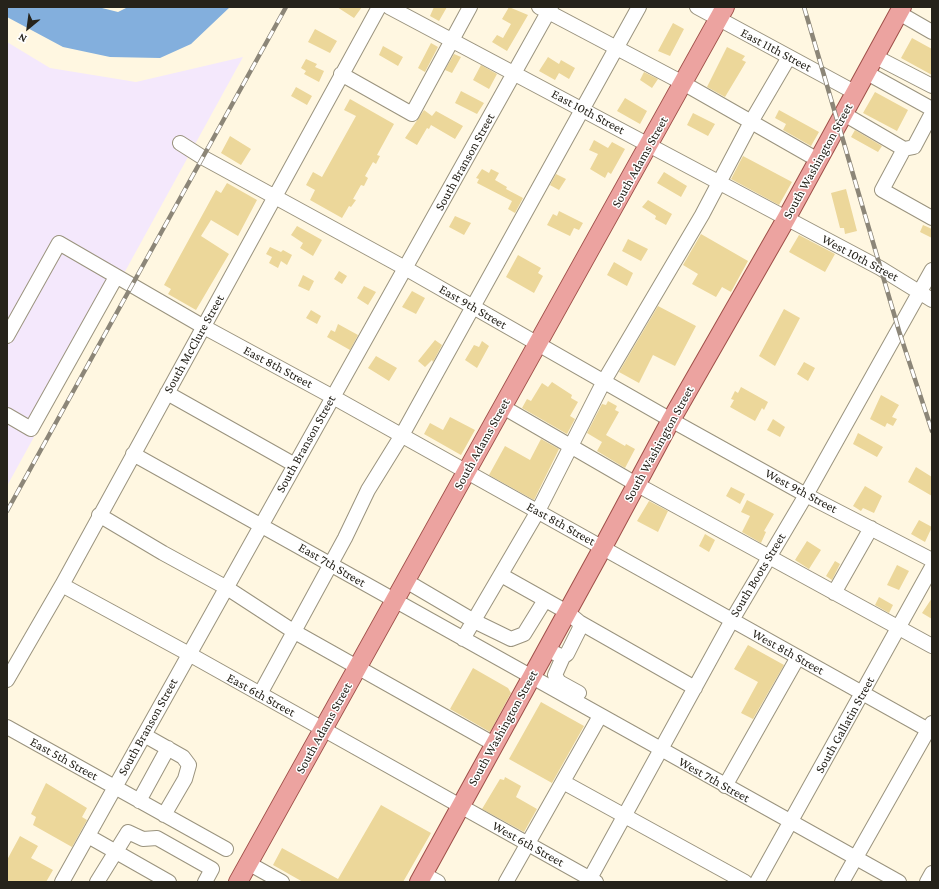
<!DOCTYPE html>
<html>
<head>
<meta charset="utf-8">
<style>
	body { margin:0 }
	#map { position:relative; width:939px; height:889px; overflow:hidden; background:#fff7e1; font-family:"Crimson Pro",serif }
	canvas { display:block }
	.frame { position:absolute; inset:0; border:8px solid #26231b; pointer-events:none }
	.north { position:absolute; left:8px; top:8px; width:40px; height:40px; -webkit-text-stroke:3px #fff; paint-order:stroke; rotate:209deg; font-size:11px; font-weight:700; line-height:16px; text-align:center; color:#26231b }
	.north::after { content:''; display:block; margin:auto; width:14px; height:18px; background:#26231b; clip-path:polygon(50% 0,100% 100%,50% 72%,0 100%) }
</style>
</head>
<body>
<div id="map">
<canvas width="939" height="889"></canvas>
<div class="frame"></div>
<div class="north">N</div>
</div>
<script>
const c = document.querySelector('canvas').getContext('2d');
c.lineJoin = 'round';
function fillPath(path, color) { c.fillStyle = color; c.fill(path, 'evenodd'); }
const shape = rows => new Path2D(rows.map(r => 'M' + r).join(''));
function strokePath(path, color, width, dash) { c.strokeStyle = color; c.lineWidth = width; c.lineCap = dash ? 'butt' : 'round'; c.setLineDash(dash || []); c.stroke(path); }
function label(font, color, halo, rows, align = 'center') {
  c.font = font + ' "Crimson Pro",serif'; c.lineWidth = 3; c.setLineDash([]); c.textBaseline = 'middle'; c.strokeStyle = halo; c.fillStyle = color; for (const [text, x, y, turn = 0] of rows) {
    c.save(); c.translate(x, y); c.rotate((+turn || 0) * Math.PI / 180); c.textAlign = isNaN(turn) ? turn : align; if (halo) c.strokeText(text, 0, 0); c.fillText(text, 0, 0); c.restore();
  }
}
const industrial = shape([
	[7,42,50,68,136,82,243,57,7,486]
]);
const water = shape([
	[7,7,98,7,118,12,128,7,230,7,191,44,160,58,110,57,63,47,7,17]
]);
const building = shape([
	[337,7,362,7,354,18],
	[434,7,447,7,439,21,430,16],
	[509,7,528,15,507,51,492,42,497,35,503,38,511,24,502,19],
	[673,23,684,29,670,56,658,51],
	[315,29,337,41,330,53,308,42],
	[912,38,932,49,932,75,901,58],
	[431,43,438,47,425,72,418,68],
	[383,46,403,57,398,66,379,55],
	[727,47,745,56,742,60,746,62,725,97,707,87],
	[454,54,461,57,452,73,445,70],
	[548,57,559,64,561,60,575,68,569,79,559,73,555,80,539,71],
	[306,59,317,64,315,67,324,71,319,82,304,74,306,71,301,68],
	[481,65,497,74,489,89,473,80],
	[644,72,658,79,652,88,640,80],
	[296,87,312,96,307,105,291,96],
	[461,91,484,103,477,114,455,103],
	[875,92,908,110,897,131,863,113],
	[625,98,647,111,640,124,617,111],
	[350,99,394,124,377,155,380,156,376,164,373,162,365,176,368,178,364,186,361,185,353,199,356,200,351,207,349,206,342,218,310,200,315,190,306,185,313,172,322,177,356,116,344,110],
	[424,110,432,116,436,111,463,126,455,139,431,125,429,129,427,128,417,145,405,138],
	[779,110,819,132,811,146,783,130,786,124,775,118],
	[693,113,715,124,708,136,687,125],
	[855,130,882,146,878,152,851,137],
	[230,136,251,149,241,165,221,153],
	[594,140,608,148,612,142,625,149,611,174,608,172,605,178,590,169,598,154,589,150],
	[743,156,792,182,779,205,731,179],
	[482,169,489,173,491,169,499,173,495,180,507,187,506,189,523,198,515,213,508,209,512,201,477,183,479,179,476,178],
	[664,172,687,186,681,197,657,183],
	[556,174,566,179,559,190,550,185],
	[227,183,257,200,238,236,211,220,201,236,229,254,196,310,168,294,171,289,164,285,216,190,221,193],
	[846,189,857,231,845,234,844,228,840,228,831,193],
	[648,200,672,214,666,225,655,219,656,216,642,207],
	[559,211,583,223,579,230,574,228,570,236,547,225,553,214,557,216],
	[455,216,471,223,464,235,449,227],
	[923,225,932,229,932,238,920,232],
	[297,226,322,240,313,256,300,248,303,243,291,235],
	[701,234,748,261,731,292,722,287,716,297,692,284,698,274,683,265],
	[799,235,835,254,825,272,789,252],
	[628,239,648,249,641,261,622,251],
	[270,247,281,252,283,250,292,255,287,265,281,261,278,268,269,263,272,257,266,254],
	[518,255,541,268,538,273,543,276,534,293,506,277],
	[614,262,633,273,627,286,607,275],
	[339,271,347,276,342,284,334,279],
	[303,275,314,281,309,291,298,286],
	[364,286,376,292,368,305,357,298],
	[412,291,425,298,416,314,402,307],
	[658,306,696,326,675,366,653,355,639,383,619,372],
	[784,309,800,318,775,366,759,356],
	[311,310,321,316,317,324,306,318],
	[338,324,358,335,350,350,327,337,331,330,335,332],
	[435,340,442,345,433,362,432,360,425,367,418,361],
	[482,341,489,346,477,368,465,360,474,345,479,347],
	[376,356,397,368,389,381,368,368],
	[804,362,815,368,808,381,797,374],
	[552,382,572,395,571,398,578,402,570,416,575,419,567,434,522,408,527,399,531,401,542,383,548,387],
	[741,387,768,402,764,410,762,408,755,421,730,407,734,400,731,399,735,391,738,393],
	[881,395,899,405,892,417,897,419,893,426,887,423,885,427,870,419],
	[608,401,617,406,615,410,619,412,606,435,625,446,626,444,635,449,625,468,597,451,602,442,587,433,602,404,606,405],
	[450,417,475,430,461,455,424,434,430,423,443,430],
	[773,419,785,427,780,437,767,430],
	[858,433,883,447,877,457,853,444],
	[541,439,559,449,534,500,489,475,505,446,530,460],
	[916,467,932,477,932,496,908,482],
	[865,486,882,496,874,513,863,508,861,511,853,506],
	[731,487,745,494,740,504,726,496],
	[747,500,774,514,764,531,766,532,761,543,742,532,750,516,741,512],
	[649,501,668,511,658,532,637,521],
	[919,520,932,527,925,542,911,534],
	[705,534,715,540,709,552,699,546],
	[807,541,821,550,809,569,795,560],
	[835,561,840,564,832,580,826,576],
	[897,565,909,571,899,590,887,585],
	[879,597,893,605,889,613,875,605],
	[932,598,932,619,922,613],
	[748,645,784,665,753,719,741,713,758,682,734,669],
	[473,668,508,688,511,693,490,732,450,709],
	[541,702,584,726,552,783,509,759],
	[505,777,521,786,516,797,537,809,524,832,482,809,500,779,504,780],
	[46,783,87,808,82,817,87,820,72,847,33,825,36,817,31,814],
	[381,805,431,833,403,882,303,882,273,865,282,848,338,879],
	[20,836,38,846,31,858,53,870,46,882,7,882,7,860]
]);
const minor = shape([
	[389,7,880,268,932,300],
	[539,7,683,83,818,160],
	[697,7,856,93],
	[899,13,932,32],
	[876,57,932,86],
	[867,73,932,109],
	[341,74,412,114,470,7],
	[844,114,904,149,914,147,932,113],
	[180,143,202,157,405,268,671,420,806,495,932,560],
	[904,149,882,190,932,218],
	[7,336,59,243,204,327,333,397,932,732],
	[167,393,295,465],
	[503,407,636,484,932,646],
	[7,415,31,429,116,277],
	[133,454,899,882],
	[99,515,163,553,227,588,293,631,494,744],
	[501,575,567,612,579,622,580,628,567,654,563,657,546,649],
	[406,581,474,621,511,639,524,634,545,600],
	[62,585,189,654,596,882],
	[834,593,871,528],
	[579,622,695,688],
	[463,639,538,511,604,381,702,215,751,122,789,57],
	[563,657,555,675,559,682,579,693],
	[7,680,62,585,379,7],
	[260,694,345,538,368,490,402,435,639,7],
	[7,727,226,849],
	[144,735,183,757,189,765,185,779,164,815],
	[563,782,745,882],
	[725,786,798,657],
	[139,801,168,748],
	[88,836,169,882],
	[248,863,282,882],
	[423,874,438,882],
	[62,882,551,7],
	[97,882,128,832,143,839,157,838,212,869,205,882],
	[506,882,600,716],
	[588,882,732,620,806,495,932,270],
	[757,882,932,567],
	[842,882,932,723],
	[927,882,932,873]
]);
const major = shape([
	[238,882,725,7],
	[419,882,603,547,671,420,786,219,902,7]
]);
const rail = shape([
	[804,7,899,331,932,431],
	[7,511,286,7]
]);
const streetNames = [
	["East 11th Street",776,50,28],
	["East 10th Street",588,112,28],
	["South Washington Street",818,161,-61],
	["South Branson Street",465,162,-61],
	["South Adams Street",640,162,-61],
	["West 10th Street",860,258,28],
	["East 9th Street",473,307,30],
	["South McClure Street",194,344,-61],
	["East 8th Street",278,367,28],
	["South Branson Street",306,444,-61],
	["South Adams Street",482,444,-61],
	["South Washington Street",659,444,-61],
	["West 9th Street",801,491,28],
	["East 8th Street",561,524,29],
	["East 7th Street",332,565,30],
	["South Boots Street",758,575,-59],
	["West 8th Street",788,652,29],
	["East 6th Street",261,695,29],
	["South Gallatin Street",845,725,-61],
	["South Branson Street",148,727,-61],
	["South Adams Street",324,728,-61],
	["South Washington Street",503,728,-61],
	["East 5th Street",64,759,29],
	["West 7th Street",714,780,29],
	["West 6th Street",528,844,29]
];
fillPath(industrial, '#f4e8fc');
fillPath(water, '#83afdd');
fillPath(building, '#ecd79a');
strokePath(minor, '#9a937e', 16);
strokePath(major, '#9f4f48', 20);
strokePath(minor, '#fff', 14);
strokePath(major, '#eca3a0', 18);
strokePath(rail, '#8c8678', 4.5);
strokePath(rail, '#fff', 3, [9]);
label('13px', '#26231b', '#fff', streetNames);
</script>
</body>
</html>
